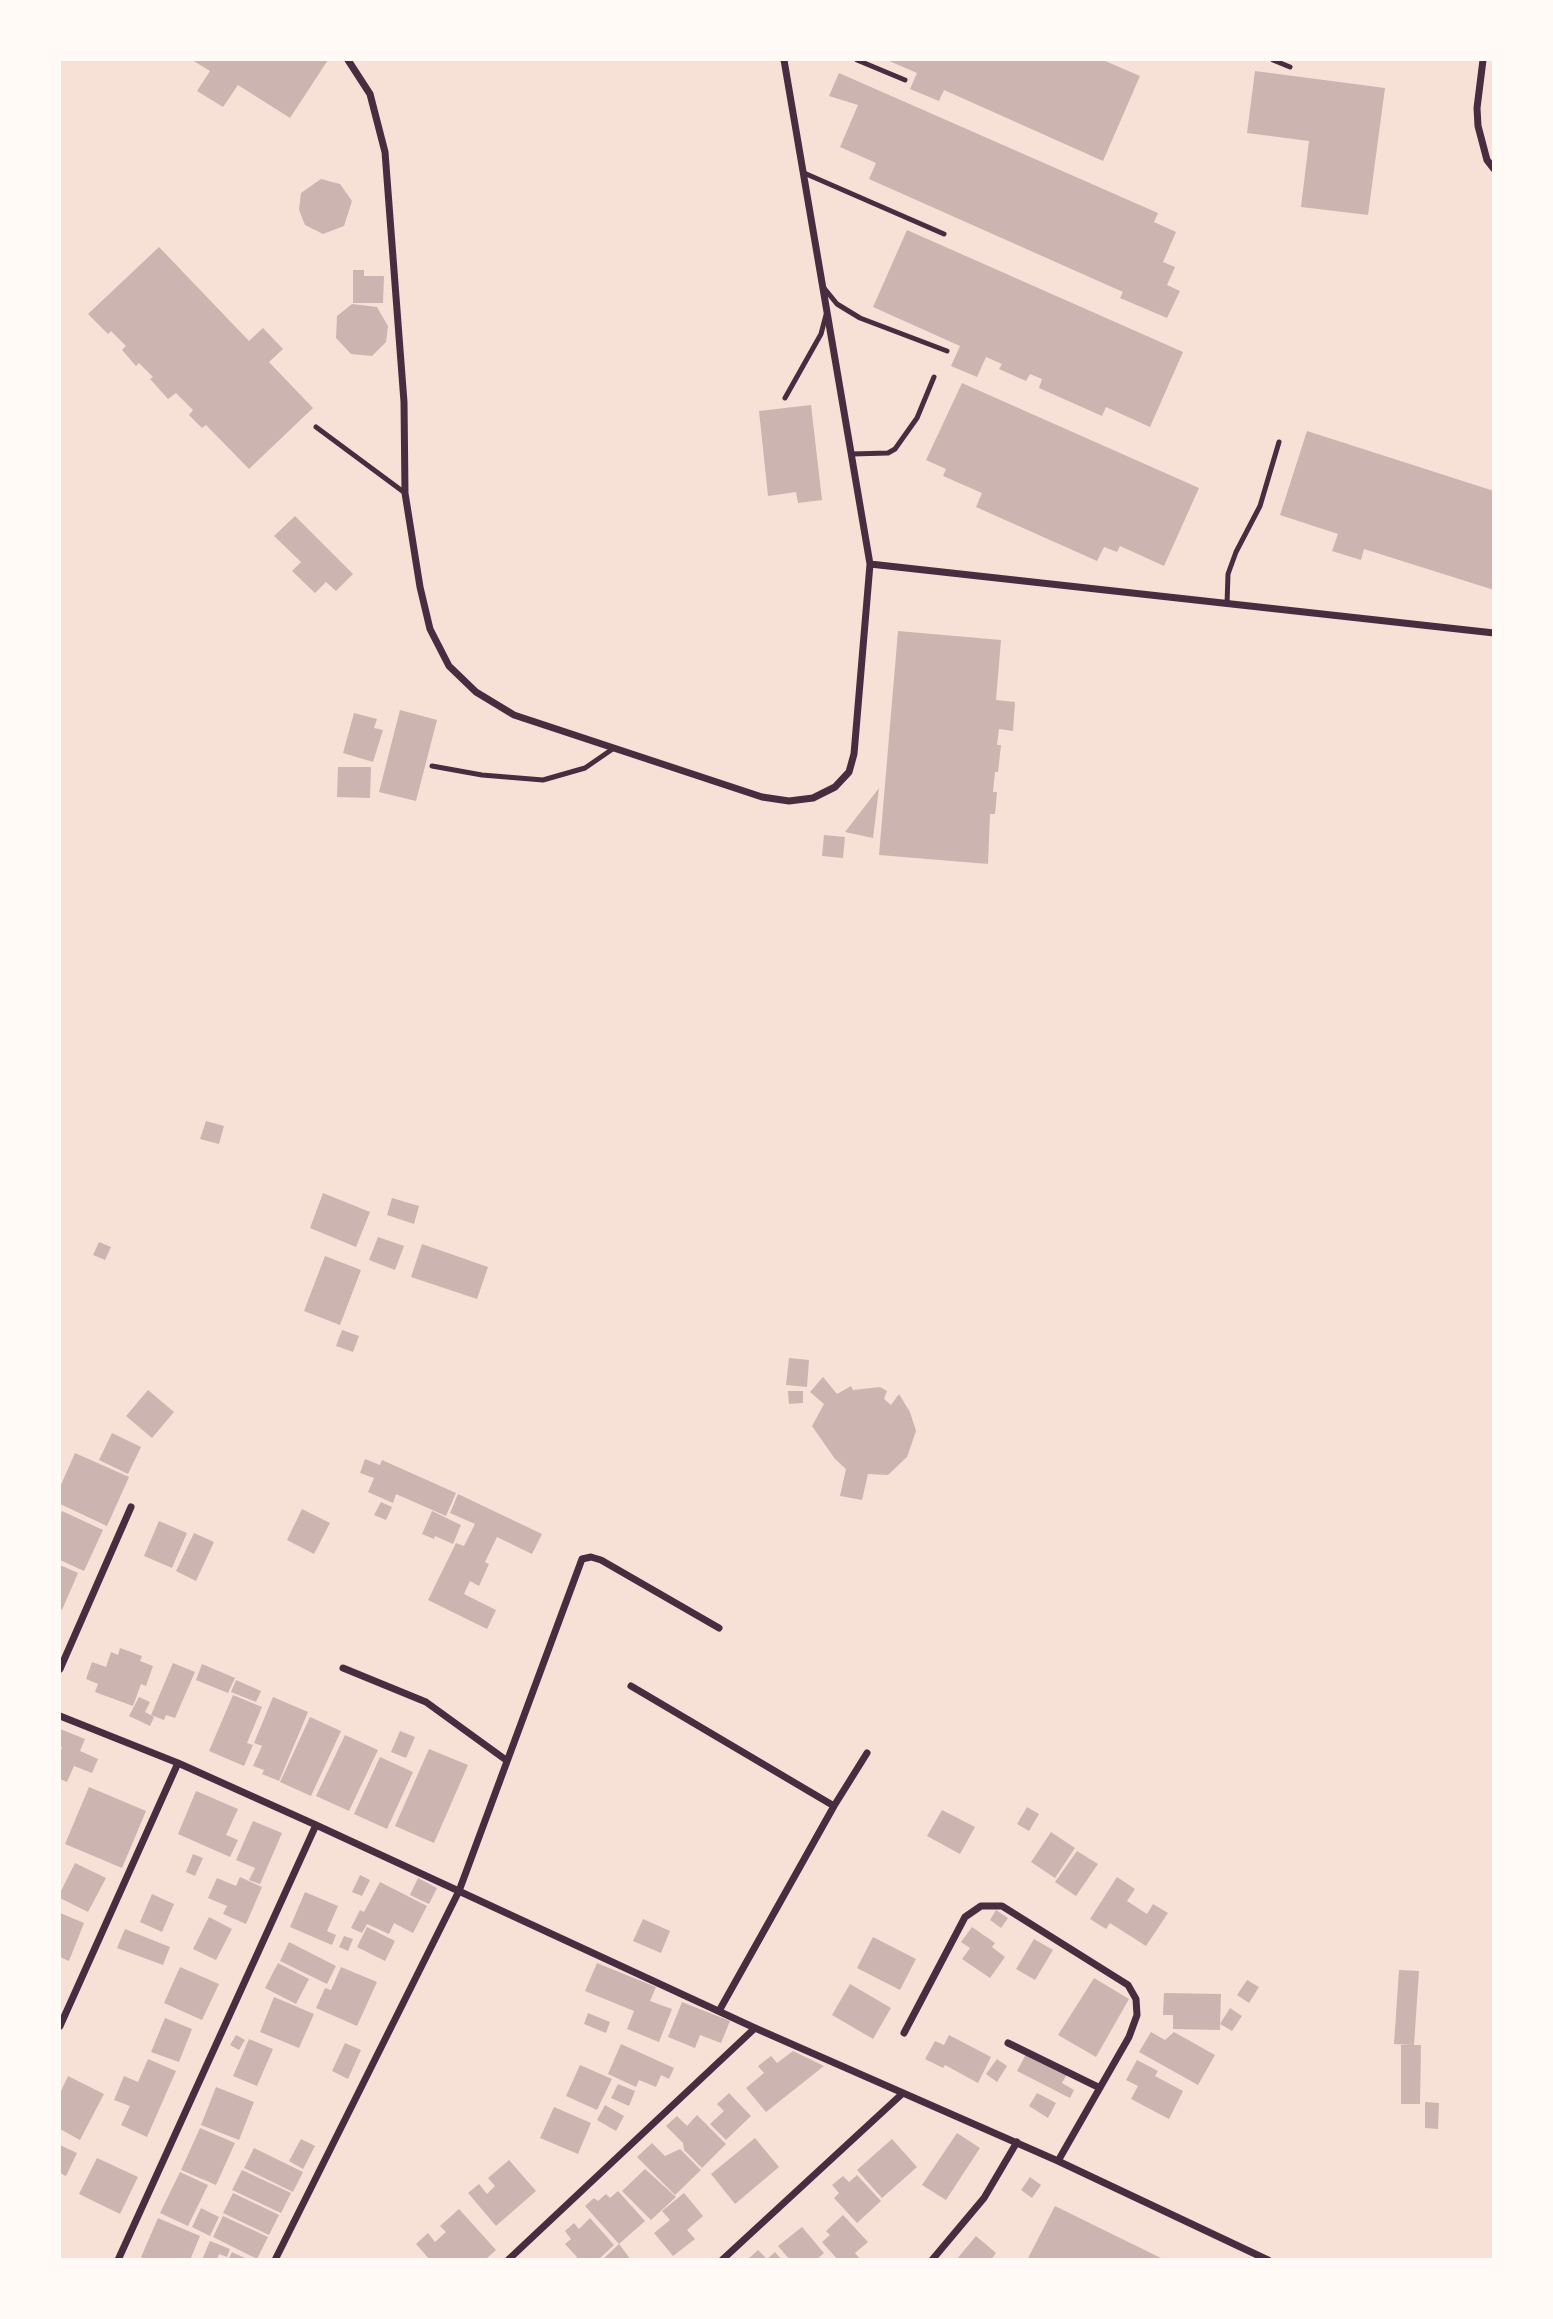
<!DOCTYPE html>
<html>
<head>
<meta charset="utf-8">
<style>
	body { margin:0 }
	#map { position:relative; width:1553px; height:2319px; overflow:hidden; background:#f7e1d7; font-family:Ubuntu,sans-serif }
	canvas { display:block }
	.frame { position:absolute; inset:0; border:61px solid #fffaf5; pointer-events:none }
</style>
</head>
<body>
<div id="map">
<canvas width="1553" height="2319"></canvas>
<div class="frame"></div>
</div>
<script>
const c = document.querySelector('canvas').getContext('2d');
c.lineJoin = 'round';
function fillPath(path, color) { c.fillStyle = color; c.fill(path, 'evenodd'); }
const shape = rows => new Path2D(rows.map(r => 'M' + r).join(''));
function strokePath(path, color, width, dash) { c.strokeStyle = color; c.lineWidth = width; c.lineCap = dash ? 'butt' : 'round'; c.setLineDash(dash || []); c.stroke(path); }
const building = shape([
	[192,60,328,60,290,118,238,85,223,107,197,91,210,71],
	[887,60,1103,60,1140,76,1103,161,944,90,939,101,910,89,917,73],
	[1255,71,1385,88,1368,215,1301,207,1309,141,1247,133],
	[839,73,1158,213,1154,222,1176,232,1163,262,1175,267,1167,285,1180,291,1167,318,1120,298,1123,292,869,179,876,163,840,147,858,105,829,96],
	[321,179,340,184,352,201,344,226,323,234,305,225,299,210,301,193],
	[907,230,1183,352,1150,427,1106,407,1102,416,1039,388,1042,379,1030,374,1026,381,999,369,1002,364,986,357,977,377,951,366,960,346,873,307],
	[159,247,249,341,263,328,283,349,269,362,313,408,249,469,206,425,202,428,189,415,193,410,176,393,168,399,150,379,153,377,139,363,136,366,122,350,126,346,111,331,108,334,88,314],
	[353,270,364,270,364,276,384,276,383,303,353,303],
	[352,304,377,307,388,326,386,342,372,356,351,354,336,338,337,316],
	[962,383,1199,488,1164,566,1120,546,1117,552,1104,547,1097,561,976,507,982,493,943,476,946,469,926,460],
	[811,405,822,500,798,503,796,492,768,496,759,411],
	[1307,431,1494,491,1494,590,1364,549,1361,560,1332,551,1338,534,1280,515],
	[295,516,353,574,336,591,326,582,315,593,292,571,301,562,274,536],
	[898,631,1001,640,996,700,1015,702,1013,731,999,729,997,745,1001,745,998,772,995,772,993,792,997,792,995,814,990,814,988,864,879,855],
	[400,710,437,720,416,801,379,792],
	[354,713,377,719,374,728,383,730,373,762,343,753],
	[338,767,371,767,370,798,337,797],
	[879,788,873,838,845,832],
	[824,835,845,837,843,858,822,856],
	[206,1121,224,1126,219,1144,200,1139],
	[323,1193,370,1212,356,1247,310,1228],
	[392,1198,419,1206,414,1224,387,1215],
	[378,1237,404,1246,395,1270,369,1260],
	[99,1242,111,1247,105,1260,93,1255],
	[422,1244,488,1267,477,1299,411,1277],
	[325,1256,361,1270,340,1325,304,1311],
	[342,1330,359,1336,353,1352,336,1346],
	[789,1358,809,1360,807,1387,786,1385],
	[823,1377,837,1394,851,1386,853,1390,880,1387,887,1391,884,1399,891,1405,899,1394,910,1412,916,1431,907,1457,888,1475,868,1474,862,1500,840,1496,846,1469,835,1459,812,1426,824,1404,810,1392],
	[148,1390,174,1412,152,1438,126,1416],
	[788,1391,803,1391,803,1403,789,1404],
	[112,1433,141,1447,128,1474,99,1460],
	[75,1453,129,1477,107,1526,60,1504,60,1487],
	[365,1459,380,1465,382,1460,456,1493,446,1516,396,1494,393,1503,368,1492,374,1478,360,1473],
	[458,1494,542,1534,532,1554,497,1537,485,1562,489,1564,479,1586,470,1581,464,1594,496,1610,487,1629,428,1600,456,1543,464,1546,475,1524,450,1513],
	[381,1502,392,1507,386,1520,374,1515],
	[302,1509,330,1523,314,1554,287,1540],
	[62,1511,103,1530,84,1571,60,1560,60,1516],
	[432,1511,461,1525,453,1544,435,1536,434,1539,422,1534],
	[159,1521,187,1533,172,1568,144,1556],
	[194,1533,214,1542,196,1581,176,1571],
	[60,1565,78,1573,62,1610,60,1608],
	[120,1648,142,1656,140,1661,153,1666,146,1686,141,1684,133,1706,95,1692,98,1684,86,1679,92,1662,106,1667,111,1652,118,1655],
	[173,1663,195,1672,175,1718,166,1715,164,1720,151,1715],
	[202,1664,235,1678,228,1693,196,1680],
	[236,1680,261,1691,256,1702,231,1692],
	[233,1695,262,1707,247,1743,253,1745,244,1766,209,1751],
	[139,1697,150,1702,145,1712,154,1717,150,1726,129,1716],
	[273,1697,308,1712,279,1781,262,1774,264,1770,253,1766,262,1746,254,1743],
	[310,1717,341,1731,311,1796,280,1782],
	[60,1729,85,1739,80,1751,98,1759,92,1773,74,1766,67,1782,60,1779,60,1753,62,1747,60,1746],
	[400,1731,415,1737,406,1758,391,1752],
	[345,1735,378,1750,349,1811,316,1796],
	[429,1749,468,1765,434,1843,395,1826],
	[380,1757,413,1772,387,1829,354,1814],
	[89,1787,146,1811,122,1868,65,1844],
	[196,1791,238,1809,226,1835,238,1840,230,1857,178,1834],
	[1027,1807,1039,1814,1029,1831,1017,1824],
	[942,1810,975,1827,960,1854,927,1836],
	[253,1821,282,1833,260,1884,249,1880,255,1868,236,1860],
	[1051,1832,1075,1848,1055,1878,1031,1862],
	[1077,1851,1098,1864,1076,1896,1055,1882],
	[193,1854,203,1858,195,1876,186,1872],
	[75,1863,106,1878,88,1912,60,1898,60,1893],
	[360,1875,370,1880,362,1896,352,1892],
	[240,1877,262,1887,246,1924,223,1914,227,1906,208,1898,217,1878,236,1886],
	[1117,1877,1135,1889,1127,1901,1147,1914,1153,1904,1168,1913,1146,1946,1110,1923,1106,1929,1090,1919],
	[418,1878,437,1888,429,1904,410,1895],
	[380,1882,427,1906,413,1933,394,1923,389,1934,367,1924,362,1933,351,1928,360,1910,364,1912],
	[305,1892,338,1906,327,1931,336,1935,332,1945,290,1927],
	[152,1894,174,1904,162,1932,140,1922],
	[996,1910,1008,1918,1001,1928,990,1920],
	[60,1913,84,1923,69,1961,60,1957],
	[209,1917,232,1929,216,1960,193,1949],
	[643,1919,670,1931,661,1953,633,1941],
	[367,1927,395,1941,385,1961,357,1947],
	[972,1927,995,1943,992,1947,1005,1957,990,1978,962,1959,970,1948,961,1942],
	[125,1929,170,1947,163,1965,117,1948],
	[344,1936,353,1939,348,1951,339,1947],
	[873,1937,916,1959,900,1990,857,1968],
	[1034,1939,1053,1950,1035,1980,1016,1969],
	[289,1942,336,1966,327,1984,280,1961],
	[278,1963,309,1979,296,2004,265,1988],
	[597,1963,656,1987,650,2001,672,2009,659,2042,627,2029,634,2011,585,1991],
	[180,1967,219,1984,202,2020,164,2003],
	[341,1967,377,1982,357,2026,316,2008,325,1988,331,1990],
	[1399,1970,1419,1971,1414,2045,1421,2045,1420,2104,1401,2104,1401,2045,1412,2045,1394,2044],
	[1094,1978,1129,1999,1096,2057,1058,2035],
	[1247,1980,1259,1987,1249,2003,1237,1995],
	[850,1984,891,2008,873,2039,832,2015],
	[1164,1993,1221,1994,1220,2024,1230,2008,1242,2016,1232,2031,1220,2024,1220,2030,1173,2029,1173,2015,1163,2015],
	[274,1997,314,2014,299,2048,260,2032],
	[682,2002,730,2021,721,2043,700,2035,695,2048,668,2037],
	[588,2013,610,2022,606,2033,584,2024],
	[165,2018,192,2029,179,2062,151,2052],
	[1151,2032,1165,2040,1174,2032,1215,2055,1198,2085,1139,2052],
	[236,2035,245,2040,239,2050,230,2045],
	[949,2035,991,2057,978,2083,945,2065,943,2068,925,2059,935,2041,944,2045],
	[249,2039,273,2049,257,2086,233,2076],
	[345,2043,361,2050,348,2079,332,2071],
	[621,2044,674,2068,669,2079,661,2075,656,2087,639,2080,636,2087,608,2074],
	[793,2051,824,2066,766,2112,746,2088,764,2073,758,2066,771,2056,777,2063],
	[1026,2054,1067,2074,1062,2083,1074,2090,1070,2098,1017,2071],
	[148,2059,176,2071,147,2137,121,2125,130,2106,114,2100,124,2076,138,2082],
	[997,2059,1007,2066,997,2082,986,2074],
	[1137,2060,1158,2071,1155,2076,1183,2091,1169,2119,1131,2099,1138,2086,1126,2080],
	[580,2065,612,2079,597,2110,566,2096],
	[68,2076,104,2094,80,2140,60,2129,60,2093],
	[618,2084,635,2091,629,2106,611,2098],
	[216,2087,254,2102,239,2140,201,2125],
	[729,2093,751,2116,726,2140,710,2124,724,2111,717,2104],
	[1037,2093,1056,2103,1048,2118,1029,2106],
	[1425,2102,1439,2103,1438,2129,1425,2128],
	[605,2105,624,2116,616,2131,597,2120],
	[554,2107,591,2123,578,2154,540,2138],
	[697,2115,726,2144,702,2168,684,2150,683,2143,666,2126,677,2116,687,2126],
	[200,2128,235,2143,216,2185,181,2170],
	[957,2133,980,2148,946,2200,922,2185],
	[755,2138,779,2167,735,2204,711,2174],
	[301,2139,315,2146,303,2169,289,2161],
	[892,2139,917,2167,882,2198,857,2170],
	[652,2143,665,2156,680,2149,701,2170,675,2195,637,2157],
	[60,2145,77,2153,66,2176,60,2173],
	[254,2148,303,2172,293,2192,244,2168],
	[97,2158,138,2177,120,2214,79,2194],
	[509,2160,536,2191,496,2226,468,2193,479,2184,487,2194,495,2186,488,2178],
	[645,2169,676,2197,651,2220,622,2191],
	[242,2170,291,2193,281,2213,232,2190],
	[180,2172,208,2185,188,2226,160,2213],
	[857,2175,881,2201,857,2223,834,2198,839,2193,832,2185,843,2176,849,2182],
	[1030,2177,1041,2185,1032,2198,1021,2190],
	[618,2191,645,2221,619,2244,585,2206,594,2198,598,2201,606,2194,610,2198],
	[233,2193,279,2215,269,2235,223,2213],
	[684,2193,703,2216,687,2230,695,2239,673,2256,654,2233,670,2220,662,2211],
	[1055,2206,1165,2260,1027,2260],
	[201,2208,219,2217,210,2236,192,2227],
	[459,2209,496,2250,485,2260,430,2260,416,2244,428,2233,435,2242,446,2232,440,2226],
	[843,2215,868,2242,855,2253,861,2260,838,2260,822,2242,830,2235,826,2231],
	[223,2216,268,2237,257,2259,213,2237],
	[158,2218,200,2236,190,2260,146,2260,141,2257],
	[590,2218,614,2245,598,2260,574,2260,577,2257,565,2244,571,2239,565,2231,574,2223,579,2229],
	[802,2227,824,2253,816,2260,790,2260,778,2246],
	[976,2236,996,2253,991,2260,956,2260],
	[210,2241,230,2249,227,2257,219,2254,217,2260,202,2260],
	[619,2244,629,2257,627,2260,602,2260],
	[758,2250,767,2259,775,2252,782,2260,747,2260],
	[232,2252,249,2260,228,2260]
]);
const service = shape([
	[857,60,905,80],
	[1273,60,1290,67],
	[804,173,944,234],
	[824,288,837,304,860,318,947,351],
	[785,398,821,334,826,315],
	[316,427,405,493],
	[852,454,888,453,895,449,917,418,934,377],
	[1227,604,1228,574,1236,552,1260,506,1279,442],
	[432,766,482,775,543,780,585,768,614,748]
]);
const minor = shape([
	[348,60,370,94,385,152,404,402,405,493,420,587,430,629,449,666,476,692,514,715,762,797,789,801,813,798,835,787,849,772,854,754,870,564,784,60],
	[1483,60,1477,108,1478,126,1487,160,1494,169],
	[870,564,1494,633],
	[343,1668,426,1702,506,1760],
	[60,1669,131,1507],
	[631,1686,834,1806,719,2011],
	[60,1716,178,1763,316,1825,755,2028,1058,2161,1268,2260],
	[834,1806,867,1753],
	[60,2026,178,1763],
	[904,2033,965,1917,981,1906,1002,1906,1128,1985,1136,1999,1137,2015,1129,2037,1058,2161],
	[1008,2043,1100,2088],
	[118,2260,316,1825],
	[275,2260,459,1891,582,1559,591,1557,601,1560,719,1628],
	[508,2260,755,2028],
	[722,2260,903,2093],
	[932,2260,984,2198,1017,2142]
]);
fillPath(building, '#ccb4b1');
strokePath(service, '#4a2c40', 5);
strokePath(minor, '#4a2c40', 7);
</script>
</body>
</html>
